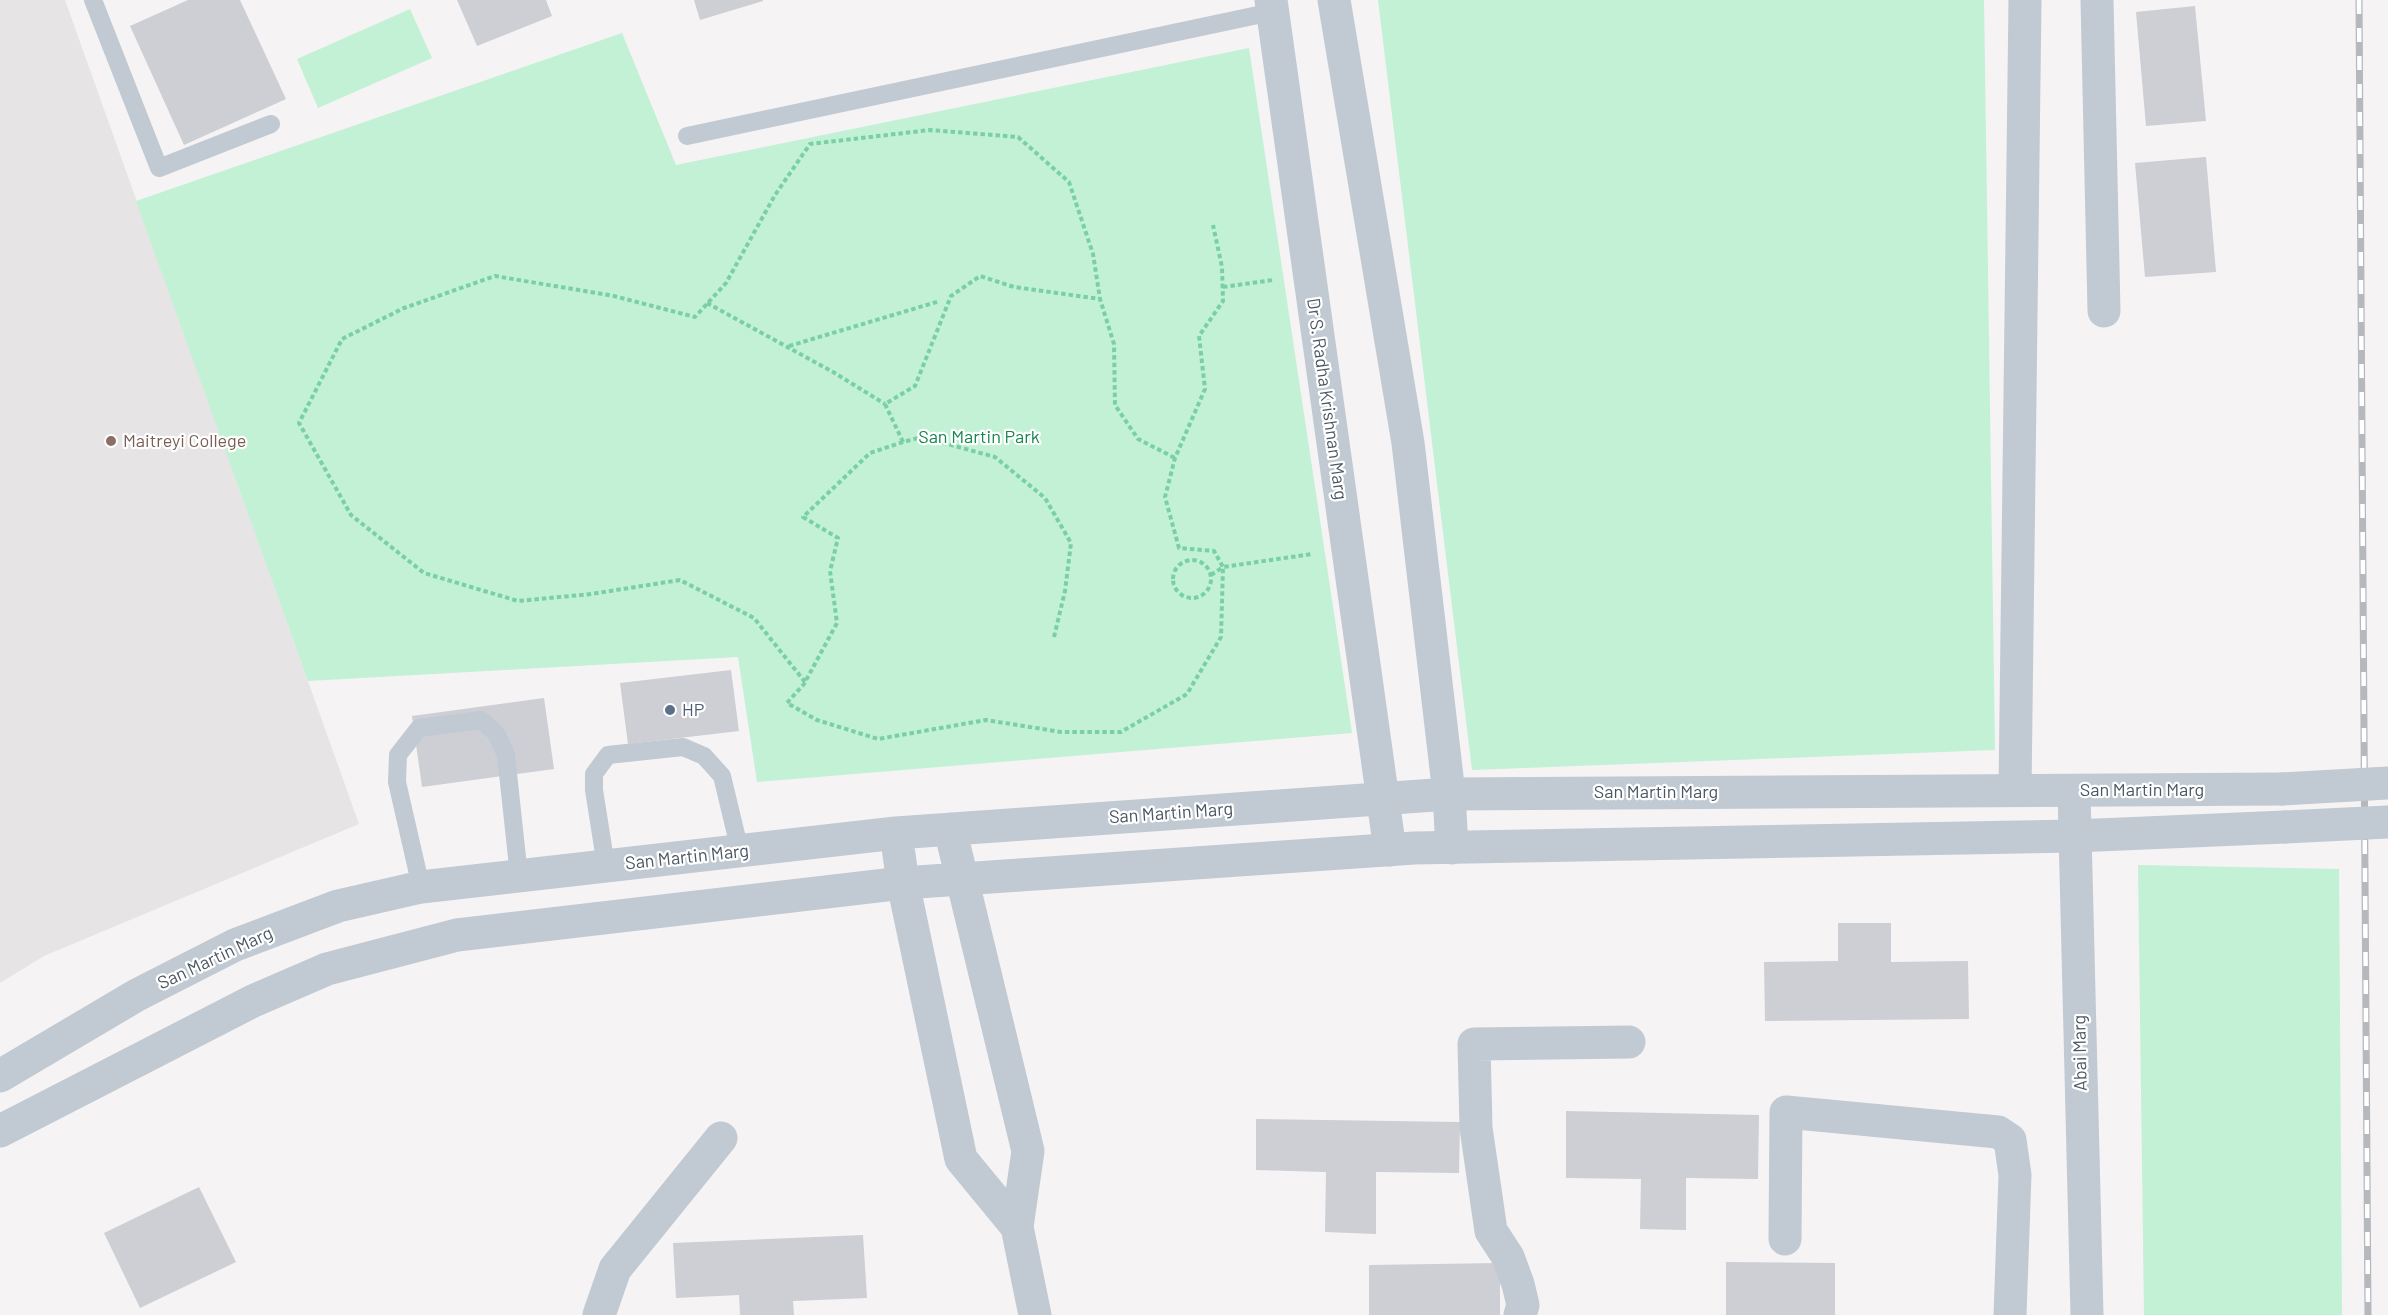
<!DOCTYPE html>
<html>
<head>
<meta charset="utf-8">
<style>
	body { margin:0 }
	canvas { display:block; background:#f5f3f3 }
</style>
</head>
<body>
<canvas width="2388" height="1315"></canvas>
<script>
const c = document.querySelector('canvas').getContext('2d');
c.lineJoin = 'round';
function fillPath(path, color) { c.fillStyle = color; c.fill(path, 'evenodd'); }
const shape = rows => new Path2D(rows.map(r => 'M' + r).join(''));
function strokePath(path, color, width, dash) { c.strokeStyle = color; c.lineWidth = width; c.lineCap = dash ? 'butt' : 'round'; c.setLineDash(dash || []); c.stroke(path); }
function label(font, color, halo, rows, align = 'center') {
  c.font = font + ' Barlow,sans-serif'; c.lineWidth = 4.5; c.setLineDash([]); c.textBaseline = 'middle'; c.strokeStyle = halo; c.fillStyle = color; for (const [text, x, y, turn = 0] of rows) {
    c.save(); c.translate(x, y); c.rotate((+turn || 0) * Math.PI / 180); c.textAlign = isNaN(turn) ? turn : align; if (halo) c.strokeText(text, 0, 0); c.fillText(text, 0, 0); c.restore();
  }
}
const education = shape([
	[0,0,65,0,359,824,44,956,0,983]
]);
const green = shape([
	[1378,0,1984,0,1995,750,1472,770],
	[410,9,432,58,318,108,297,59],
	[622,33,676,165,1249,48,1352,733,757,782,738,657,308,681,136,201],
	[2138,865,2339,869,2342,1315,2144,1315]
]);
const building = shape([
	[188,0,240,0,286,99,184,145,130,26],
	[457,0,546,0,552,16,477,46],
	[694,0,763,0,763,1,700,20],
	[2195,6,2206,121,2146,126,2136,12],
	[2206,157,2216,272,2145,277,2135,163],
	[731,670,739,731,628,744,620,683],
	[544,698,554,769,422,787,412,716],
	[1838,923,1891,923,1891,962,1968,961,1969,1019,1765,1021,1764,962,1838,961],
	[1566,1111,1759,1115,1758,1179,1686,1178,1686,1230,1640,1229,1641,1179,1566,1178],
	[1256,1119,1460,1122,1459,1173,1376,1172,1376,1234,1325,1232,1326,1172,1256,1170],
	[199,1187,236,1262,140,1308,104,1233],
	[863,1235,867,1298,793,1301,794,1315,740,1315,739,1295,676,1298,673,1243],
	[1726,1262,1835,1263,1835,1315,1726,1315],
	[1500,1263,1500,1315,1369,1315,1369,1265]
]);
const path = shape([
	[1223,287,1273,280],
	[707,303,833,372,885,404],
	[789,346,940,301],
	[903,442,885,404,915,386,951,296,980,276,1014,287,1100,299,1114,344,1115,405,1138,439,1175,458],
	'1173 579a19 19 0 1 1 38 0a19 19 0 1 1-38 0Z',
	[1211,575,1223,567,1214,551,1179,548,1165,497,1175,458,1205,389,1199,336,1223,301,1222,267,1213,225],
	[1054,637,1065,591,1071,543,1045,498,995,457,922,437,903,442,870,453,803,517,838,538,830,571,837,623,804,684,787,703,817,720,878,739,986,720,1061,732,1121,732,1187,694,1221,637,1223,567,1312,554],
	[805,682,754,618,680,580,591,594,518,601,424,573,351,515,299,423,342,339,404,308,495,276,614,296,695,317,726,283,775,195,810,144,930,130,1018,137,1069,182,1093,254,1100,299]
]);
const service = shape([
	[93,0,159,168,271,124],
	[687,136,1272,12],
	[606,866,594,790,594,774,608,755,683,747,704,756,722,776,740,851],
	[421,887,397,782,398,755,419,728,481,720,496,733,506,755,519,876]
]);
const minor = shape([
	[1271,0,1390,850],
	[1334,0,1408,443,1449,794,1452,848],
	[2097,0,2104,311],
	[2015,790,2025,0],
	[2074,791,2087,1315],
	[1785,1239,1786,1112,1998,1132,2010,1140,2015,1175,2010,1315],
	[599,1315,615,1269,721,1138],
	[1520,1315,1523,1305,1518,1284,1508,1257,1491,1231,1476,1128,1474,1044,1629,1042]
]);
const tertiary = shape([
	[950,829,1028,1151,1017,1227,1035,1315],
	[896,833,903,883,961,1159,1017,1227],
	[0,1076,137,995,235,945,338,906,421,887,896,833,1449,794,2282,789],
	[0,1131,253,1001,327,969,457,935,903,883,1414,848,2075,836,2285,827]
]);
const rail = shape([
	[2359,0,2368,1315]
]);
const tertiaryBridge = shape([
	[2282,789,2388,783],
	[2285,827,2388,822]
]);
const markers = [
	[111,441,6,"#8d6e63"],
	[670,710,6,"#5c6f8a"]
];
const streetNames = [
	["Dr S. Radha Krishnan Marg",1327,399,82],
	["San Martin Marg",2142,790],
	["San Martin Marg",1656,792],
	["San Martin Marg",1171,813,-4],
	["San Martin Marg",687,857,-6],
	["San Martin Marg",215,958,-25],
	["Abai Marg",2080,1053,-91]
];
const parkNames = [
	["San Martin Park",979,437]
];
const educationNames = [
	["Maitreyi College",123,441]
];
const serviceNames = [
	["HP",682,710]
];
fillPath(education, '#e6e4e5');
fillPath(green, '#c3f1d5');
fillPath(building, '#cdcfd5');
strokePath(path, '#7ad0a6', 4, [4.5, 3]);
strokePath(service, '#c1cad2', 18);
strokePath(minor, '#c1cad2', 33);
strokePath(tertiary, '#c1cad2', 33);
strokePath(rail, '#b5b8bd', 7);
strokePath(rail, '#fff', 4.5, [14]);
strokePath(tertiaryBridge, '#c1cad2', 33);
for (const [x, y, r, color] of markers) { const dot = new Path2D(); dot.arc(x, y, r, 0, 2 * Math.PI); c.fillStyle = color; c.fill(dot); strokePath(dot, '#fff', 2); }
label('18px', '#4a5661', '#fff', streetNames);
label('18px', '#17864f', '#fff', parkNames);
label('18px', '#785e54', '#fff', educationNames, 'left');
label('18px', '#4e5e75', '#fff', serviceNames, 'left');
</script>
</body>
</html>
